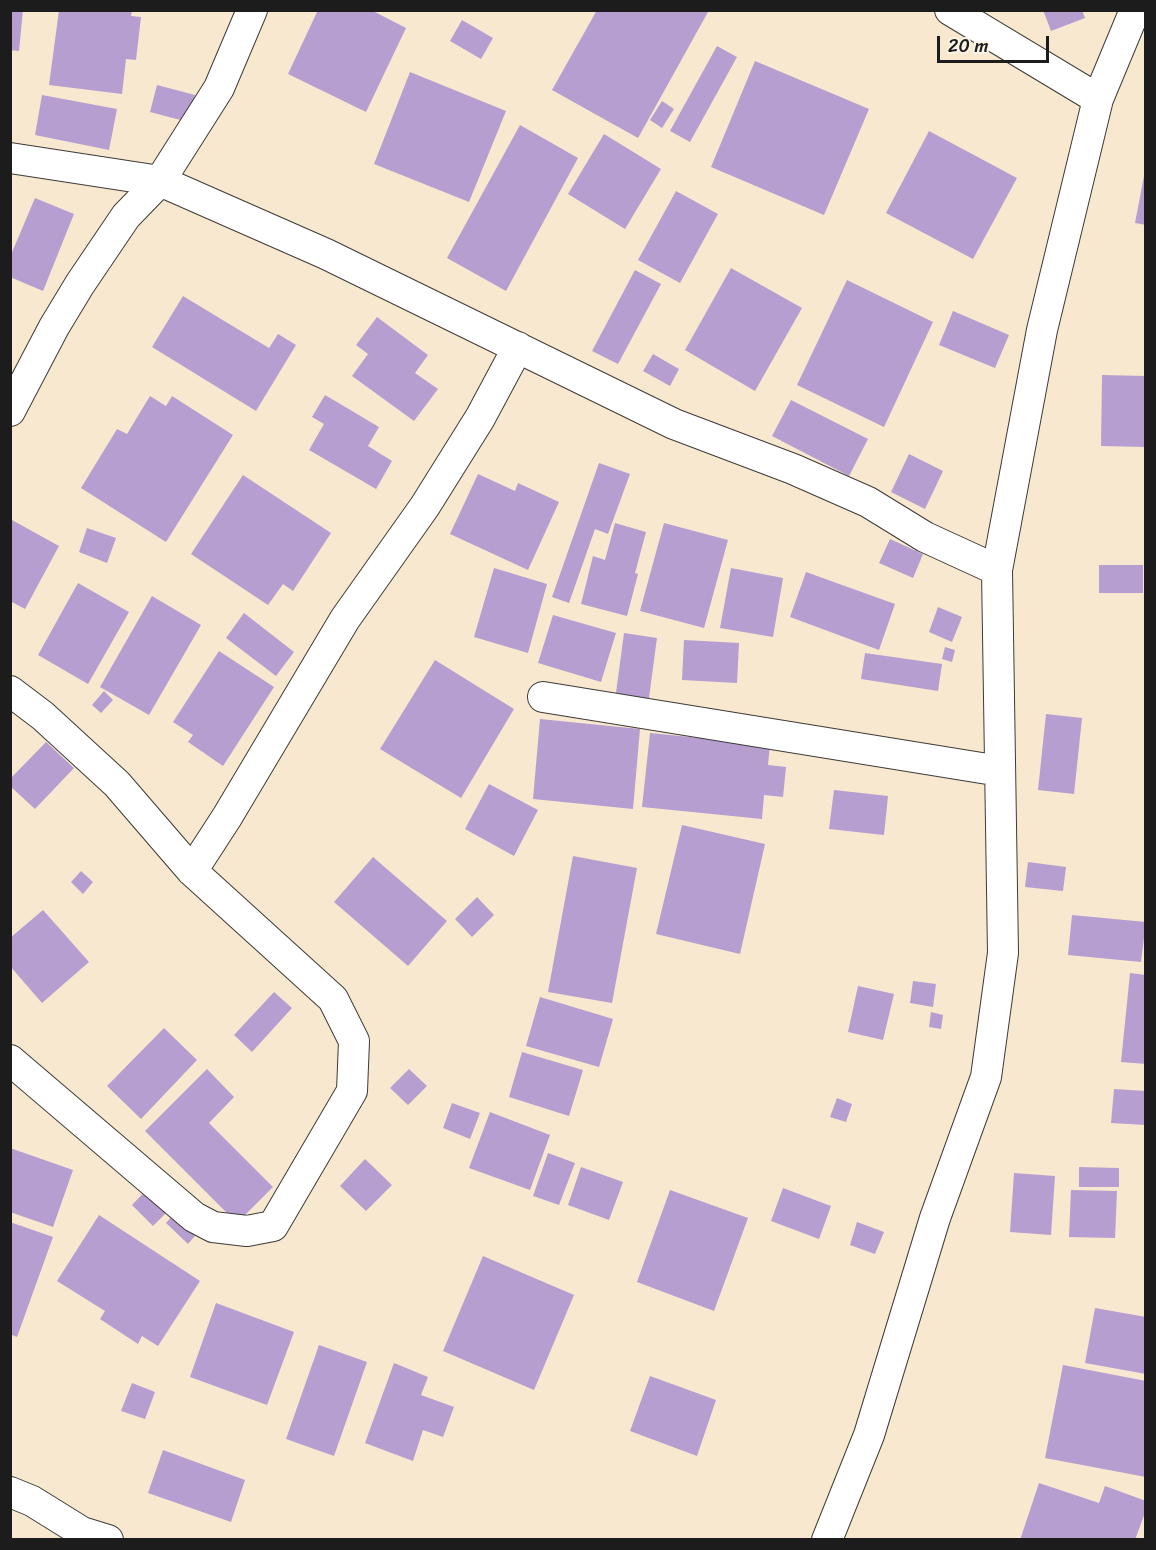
<!DOCTYPE html>
<html>
<head>
<meta charset="utf-8">
<style>
	body { margin:0 }
	#map { position:relative; width:1156px; height:1550px; overflow:hidden; background:#f8e8d0; font-family:Sriracha,sans-serif }
	canvas { display:block }
	.frame { position:absolute; inset:0; border:12px solid #1c1c1c; pointer-events:none }
	.scale { position:absolute; left:937px; top:36px; width:112px; height:27px; box-sizing:border-box; border:3px solid #1c1c1c; border-top:0; padding-left:8px; font-size:18px; line-height:21px; white-space:nowrap; color:#1c1c1c; -webkit-text-stroke:4px #fcf5e5; paint-order:stroke }
</style>
</head>
<body>
<div id="map">
<canvas width="1156" height="1550"></canvas>
<div class="frame"></div>
<div class="scale">20 m</div>
</div>
<script>
const c = document.querySelector('canvas').getContext('2d');
c.lineJoin = 'round';
function fillPath(path, color) { c.fillStyle = color; c.fill(path, 'evenodd'); }
const shape = rows => new Path2D(rows.map(r => 'M' + r).join(''));
function strokePath(path, color, width, dash) { c.strokeStyle = color; c.lineWidth = width; c.lineCap = dash ? 'butt' : 'round'; c.setLineDash(dash || []); c.stroke(path); }
const building = shape([
	[10,10,23,10,19,51,10,50],
	[59,10,132,10,131,16,141,17,136,60,126,59,122,94,49,85],
	[318,10,371,10,406,28,366,112,288,74],
	[597,10,708,12,638,138,552,90],
	[1043,10,1082,10,1085,18,1051,31],
	[462,20,493,38,481,59,450,41],
	[717,46,737,57,690,142,670,131],
	[755,61,869,109,824,215,711,167],
	[410,72,506,111,469,202,374,164],
	[157,85,195,95,188,122,150,112],
	[42,95,117,109,109,150,35,135],
	[662,101,674,109,662,128,650,120],
	[520,125,578,158,506,291,447,258],
	[929,131,1017,178,973,259,886,213],
	[604,134,661,169,625,229,568,194],
	[1144,176,1146,176,1146,225,1135,223],
	[676,191,718,214,680,283,638,260],
	[35,198,74,214,43,291,10,277,10,257],
	[731,268,802,308,755,391,685,350],
	[635,270,661,284,618,364,592,351],
	[847,280,933,322,884,427,797,385],
	[183,296,269,348,278,334,296,345,256,411,152,347],
	[953,311,1009,335,995,368,939,345],
	[377,317,428,355,415,373,438,389,414,421,352,376,368,354,356,345],
	[653,354,679,369,670,386,643,371],
	[1102,375,1146,376,1146,447,1101,446],
	[325,395,379,427,368,446,392,461,376,489,309,450,324,424,312,417],
	[150,396,166,406,172,396,233,435,166,542,81,488,117,429,127,434],
	[791,400,868,439,849,476,772,436],
	[909,454,943,471,925,509,891,492],
	[599,463,630,474,608,534,595,529,569,603,552,597],
	[478,474,515,491,518,483,559,502,528,570,450,534],
	[243,475,331,533,293,591,283,584,268,605,191,554],
	[12,520,59,546,25,609,10,601],
	[615,523,646,532,635,573,638,574,627,616,581,604,593,556,605,560],
	[664,523,728,540,704,628,640,611],
	[87,528,116,538,107,563,79,552],
	[890,539,923,554,913,578,879,563],
	[1099,565,1143,565,1143,593,1099,593],
	[494,568,547,584,528,653,474,637],
	[731,568,783,578,773,637,720,628],
	[806,572,895,604,879,650,790,617],
	[78,583,129,612,88,684,38,655],
	[152,596,201,625,149,715,100,687],
	[938,607,962,617,952,642,929,632],
	[244,613,294,652,276,676,226,638],
	[553,615,616,633,601,682,538,663],
	[624,633,657,638,648,705,615,700],
	[684,640,739,643,737,683,682,680],
	[945,647,955,650,952,662,942,659],
	[219,651,274,687,223,766,188,742,193,735,173,722],
	[865,653,942,664,938,691,861,679],
	[435,660,514,709,461,798,380,749],
	[104,691,113,700,101,713,92,705],
	[1046,714,1082,718,1074,794,1038,790],
	[540,719,640,729,633,809,533,799],
	[650,733,770,745,768,765,786,767,783,797,764,795,762,819,642,807],
	[46,742,74,768,35,809,10,786,10,779],
	[489,784,538,810,514,856,465,829],
	[834,790,888,796,884,835,829,829],
	[682,825,765,844,740,954,656,934],
	[573,856,637,868,612,1003,548,992],
	[373,857,447,921,408,966,334,902],
	[1028,862,1066,867,1063,891,1025,887],
	[81,871,93,882,83,894,71,882],
	[477,897,494,915,472,937,455,919],
	[43,910,89,962,42,1003,10,966,10,938],
	[1072,915,1146,922,1141,962,1068,955],
	[1130,973,1146,975,1146,1064,1121,1062],
	[913,981,936,984,933,1007,910,1003],
	[858,986,894,994,883,1040,848,1032],
	[274,992,292,1008,252,1052,234,1035],
	[540,997,613,1019,599,1067,526,1046],
	[931,1012,943,1015,941,1029,929,1027],
	[164,1028,197,1060,141,1119,107,1086],
	[522,1052,583,1070,569,1116,509,1097],
	[207,1069,234,1097,209,1123,273,1187,237,1223,145,1131],
	[409,1069,427,1086,408,1105,390,1088],
	[1114,1089,1146,1091,1146,1125,1111,1123],
	[837,1098,852,1104,846,1122,830,1117],
	[452,1103,480,1113,470,1139,443,1128],
	[490,1112,550,1135,530,1190,469,1168],
	[10,1148,73,1170,53,1227,10,1212],
	[548,1153,575,1163,559,1205,533,1196],
	[365,1159,392,1185,366,1211,340,1186],
	[581,1167,623,1182,609,1220,568,1205],
	[1079,1167,1119,1168,1119,1187,1079,1187],
	[1014,1173,1055,1176,1051,1235,1010,1232],
	[150,1186,171,1208,153,1226,132,1205],
	[783,1188,831,1206,819,1239,771,1221],
	[670,1190,748,1218,714,1311,637,1282],
	[1071,1190,1117,1191,1115,1238,1069,1237],
	[178,1209,200,1230,188,1244,166,1223],
	[99,1215,200,1281,158,1346,142,1336,138,1344,100,1319,105,1311,57,1281],
	[10,1222,53,1237,17,1337,10,1334],
	[857,1222,884,1232,875,1254,850,1245],
	[483,1256,574,1295,534,1390,443,1351],
	[216,1303,294,1332,267,1405,190,1377],
	[1095,1308,1146,1317,1146,1374,1085,1363],
	[319,1345,367,1362,334,1456,286,1439],
	[394,1363,428,1377,421,1395,454,1407,443,1437,423,1430,413,1461,365,1443],
	[1063,1365,1146,1381,1146,1477,1045,1458],
	[650,1376,716,1400,697,1456,630,1431],
	[132,1383,155,1392,145,1419,121,1411],
	[163,1450,245,1480,231,1522,148,1493],
	[1039,1483,1099,1503,1105,1486,1146,1501,1146,1510,1135,1540,1020,1540]
]);
const street = shape([
	[950,10,1098,99],
	[10,158,160,181,326,254,674,424,793,469,868,502,925,537,997,570],
	[10,411,54,327,80,284,126,216,160,181,219,88,252,10],
	[10,691,43,716,117,784,192,871,333,999,354,1041,352,1091,273,1226,247,1231,213,1227,194,1217,10,1060],
	[543,697,1000,771],
	[192,871,227,817,345,619,425,506,480,418,518,347],
	[10,1492,32,1501,82,1532,108,1540],
	[827,1540,869,1435,935,1218,986,1077,1003,953,997,570,1042,330,1098,99,1135,10]
]);
fillPath(building, '#b79ed0');
strokePath(street, '#3d3b37', 32);
strokePath(street, '#fff', 30);
</script>
</body>
</html>
